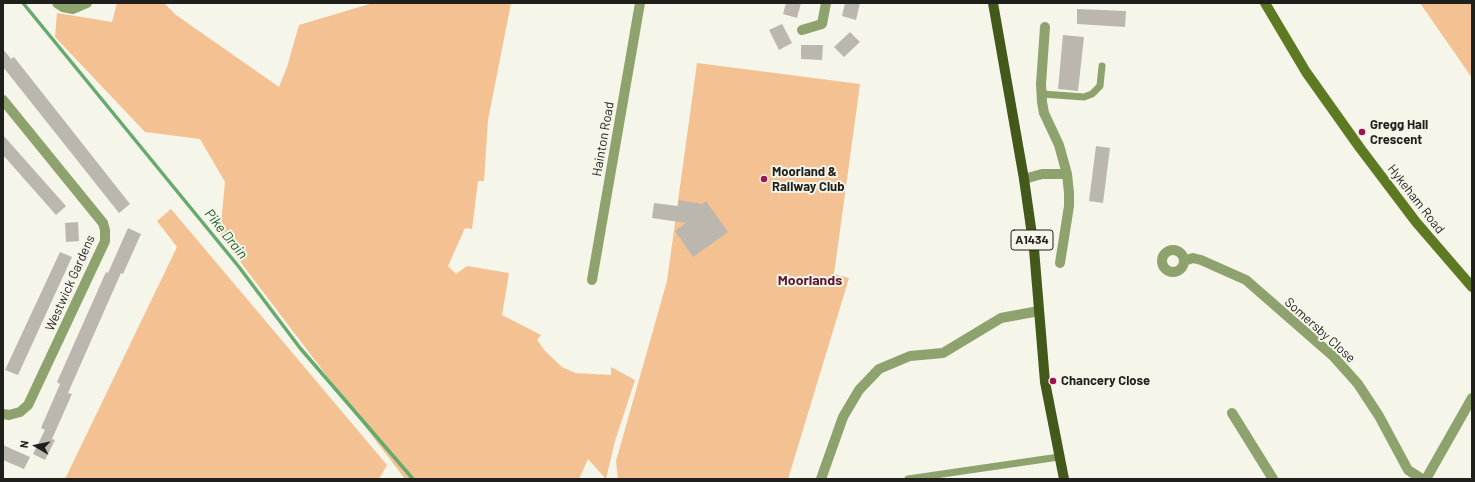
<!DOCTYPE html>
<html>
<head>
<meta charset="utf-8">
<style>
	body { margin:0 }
	#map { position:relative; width:1475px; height:482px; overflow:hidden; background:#f5f5ea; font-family:Barlow,sans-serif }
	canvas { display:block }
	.frame { position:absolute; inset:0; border:4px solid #1f1f1c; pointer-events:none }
	.north { position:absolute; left:16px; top:426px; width:40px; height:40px; -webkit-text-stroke:3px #f5f5ea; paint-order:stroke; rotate:279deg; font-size:11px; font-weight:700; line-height:16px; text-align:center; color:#1f1f1c }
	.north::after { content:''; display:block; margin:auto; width:14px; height:18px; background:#1f1f1c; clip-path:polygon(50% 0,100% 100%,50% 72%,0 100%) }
</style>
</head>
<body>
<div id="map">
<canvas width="1475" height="482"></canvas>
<div class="frame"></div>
<div class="north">N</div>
</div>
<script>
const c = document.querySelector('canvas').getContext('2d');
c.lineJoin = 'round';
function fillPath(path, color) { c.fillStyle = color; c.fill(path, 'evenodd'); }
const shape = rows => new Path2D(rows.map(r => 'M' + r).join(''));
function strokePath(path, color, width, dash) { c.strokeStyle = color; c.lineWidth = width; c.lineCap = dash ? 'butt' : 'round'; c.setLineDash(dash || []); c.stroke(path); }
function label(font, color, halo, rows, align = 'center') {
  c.font = font + ' Barlow,sans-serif'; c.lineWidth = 4; c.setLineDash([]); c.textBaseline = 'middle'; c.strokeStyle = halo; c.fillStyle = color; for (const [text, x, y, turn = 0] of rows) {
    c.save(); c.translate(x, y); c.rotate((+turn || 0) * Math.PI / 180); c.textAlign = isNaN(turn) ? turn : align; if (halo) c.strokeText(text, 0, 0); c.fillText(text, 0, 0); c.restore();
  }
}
const green = shape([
	[117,3,164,3,176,15,279,87,287,67,299,25,373,3,511,3,488,120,484,181,478,181,472,229,465,228,448,266,456,274,467,266,509,273,502,315,541,335,537,340,546,352,562,367,575,373,611,375,611,367,635,380,615,441,606,479,588,459,579,479,405,479,220,235,225,182,200,139,145,132,55,37,57,13,112,22],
	[1420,3,1472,3,1472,78],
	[697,63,860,84,834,274,849,278,788,479,618,479,616,461,667,281],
	[171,209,387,465,379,479,65,479,177,247,157,221]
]);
const stream = shape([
	[23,3,239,267,300,348,413,479]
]);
const building = shape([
	[786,3,801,3,797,18,783,14],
	[845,3,860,3,856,20,842,16],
	[1077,9,1126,11,1125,27,1077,24],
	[782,24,792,43,779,50,769,30],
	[850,32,860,42,844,57,834,47],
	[1063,35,1084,37,1078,91,1058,89],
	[801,45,823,45,822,60,801,59],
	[3,49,11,59,14,57,130,204,119,213,3,67],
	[3,135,66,206,56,215,3,155],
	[1096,146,1110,148,1103,203,1089,201],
	[679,200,702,204,706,201,728,232,693,257,675,231,686,223,652,218,654,203,678,206],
	[78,222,79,241,66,242,65,223],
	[128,228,141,234,123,274,121,273,68,393,72,394,52,439,55,440,45,460,33,454,45,430,41,428,60,384,57,382,106,272,108,273],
	[60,252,72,257,18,375,5,370],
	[3,445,30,457,24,469,3,460]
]);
const lane = shape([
	[1042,94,1084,97,1092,94,1100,86,1102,66],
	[908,479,1059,457]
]);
const street = shape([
	[57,3,63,7,73,9,87,3],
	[802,30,822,24,826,3],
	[3,100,103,223,105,230,105,241,28,405,20,412,9,415,3,414],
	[1024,179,1042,174,1067,174,1059,145,1044,113,1042,102,1041,84,1045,27],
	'1162 261a11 11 0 1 1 22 0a11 11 0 1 1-22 0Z',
	[1184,261,1193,258,1201,260,1246,280,1333,356,1358,384,1379,416,1408,470,1422,479],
	[1060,263,1069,206,1069,193,1067,174],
	[592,280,640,3],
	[1232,413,1273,479],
	[821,479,843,417,859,390,879,369,910,356,943,353,1001,318,1039,311],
	[1426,479,1472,398]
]);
const secondary = shape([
	[1265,3,1306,72,1360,148,1416,222,1472,287]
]);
const primary = shape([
	[993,3,1024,179,1034,249,1045,382,1064,479]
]);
const markers = [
	[1362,132,4,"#a21054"],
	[764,179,4,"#a21054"],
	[1053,381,4,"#a21054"]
];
const shields = [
	[1032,240,42]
];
const shieldNames = [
	["A1434",1032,240]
];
const poiNames = [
	["Gregg Hall",1370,125],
	["Crescent",1370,140],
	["Moorland &",772,172],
	["Railway Club",772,187],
	["Chancery Close",1061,381]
];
const streetNames = [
	["Hainton Road",603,139,-80],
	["Hykeham Road",1416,199,52],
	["Westwick Gardens",70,283,-66],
	["Somersby Close",1320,330,42]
];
const waterNames = [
	["Pike Drain",226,234,51]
];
const neighbourhoodNames = [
	["Moorlands",810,280]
];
fillPath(green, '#f4c192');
strokePath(stream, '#66aa6d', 3.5);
fillPath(building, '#bcb7ae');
strokePath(lane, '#8da26c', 7);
strokePath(street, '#8da26c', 10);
strokePath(secondary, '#5d7921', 10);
strokePath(primary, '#43581b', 10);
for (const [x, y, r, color] of markers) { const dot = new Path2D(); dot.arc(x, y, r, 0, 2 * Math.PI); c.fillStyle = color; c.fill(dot); strokePath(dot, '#f5f5ea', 1.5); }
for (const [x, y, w] of shields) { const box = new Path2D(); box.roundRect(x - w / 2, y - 10, w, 20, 3); c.fillStyle = '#f5f5ea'; c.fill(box); strokePath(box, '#1f1f1c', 1); }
label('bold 12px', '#1f1f1c', null, shieldNames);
label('bold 13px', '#1f1f1c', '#f5f5ea', poiNames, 'left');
label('13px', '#1f1f1c', '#f5f5ea', streetNames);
label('italic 14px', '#1a6228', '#f5f5ea', waterNames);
label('bold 14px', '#5c1933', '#f5f5ea', neighbourhoodNames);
</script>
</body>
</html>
